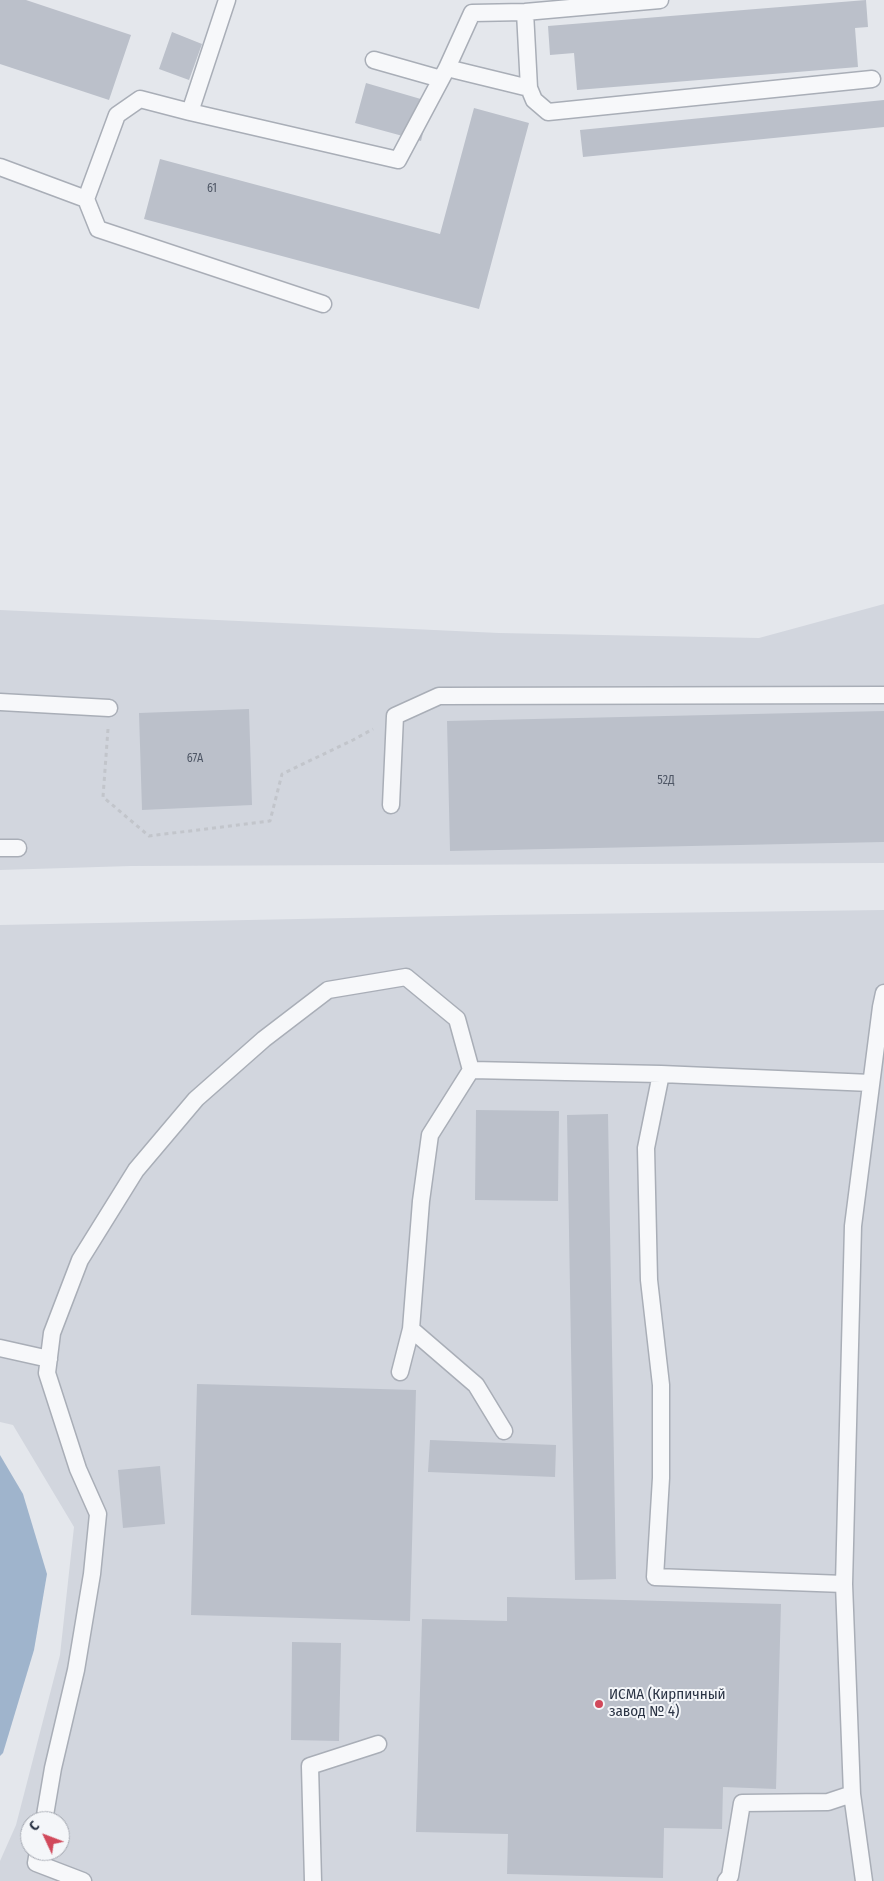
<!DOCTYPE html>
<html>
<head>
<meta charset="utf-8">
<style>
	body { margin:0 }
	#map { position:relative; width:884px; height:1881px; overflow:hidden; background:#e4e7ec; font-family:"Fira Sans Condensed",sans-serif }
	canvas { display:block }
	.north { position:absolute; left:20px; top:1811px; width:50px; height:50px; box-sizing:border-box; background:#f4f6f9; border:1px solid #a4a8b1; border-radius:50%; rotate:313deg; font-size:14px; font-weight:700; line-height:20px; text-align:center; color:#2b3445 }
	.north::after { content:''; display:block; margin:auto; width:18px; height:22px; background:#d1495b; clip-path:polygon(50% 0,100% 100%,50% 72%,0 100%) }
</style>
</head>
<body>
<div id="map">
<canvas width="884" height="1881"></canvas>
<div class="north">С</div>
</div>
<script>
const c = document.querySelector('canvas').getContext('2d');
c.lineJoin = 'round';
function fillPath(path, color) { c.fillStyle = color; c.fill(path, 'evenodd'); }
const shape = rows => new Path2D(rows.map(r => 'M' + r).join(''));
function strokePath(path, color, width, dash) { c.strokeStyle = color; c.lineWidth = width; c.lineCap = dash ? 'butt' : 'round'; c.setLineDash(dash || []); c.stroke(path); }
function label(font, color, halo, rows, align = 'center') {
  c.font = font + ' "Fira Sans Condensed",sans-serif'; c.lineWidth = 4; c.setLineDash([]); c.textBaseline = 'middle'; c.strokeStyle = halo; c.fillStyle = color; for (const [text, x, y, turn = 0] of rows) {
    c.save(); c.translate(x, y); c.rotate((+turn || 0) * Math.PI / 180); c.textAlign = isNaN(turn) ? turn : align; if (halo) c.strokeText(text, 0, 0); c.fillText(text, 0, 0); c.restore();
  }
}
const built = shape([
	[884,604,884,863,131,866,0,870,0,610,499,633,759,638],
	[884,910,884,1881,0,1881,0,1861,16,1825,60,1655,74,1527,13,1425,0,1422,0,925,497,915],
	[30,1821,60,1821,60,1851,30,1851]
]);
const water = shape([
	[0,1455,23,1494,47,1574,34,1650,3,1753,0,1756]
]);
const building = shape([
	[0,0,26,0,131,35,109,100,0,64],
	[866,0,868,27,855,28,858,67,577,90,574,53,550,55,548,26],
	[172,32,202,44,189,80,159,69],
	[366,83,431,102,421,141,355,123],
	[884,100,884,127,583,157,580,130],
	[474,108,529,123,479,309,144,219,160,159,440,234],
	[249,709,252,805,142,810,139,713],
	[884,711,884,842,450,851,447,721],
	[476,1110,559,1111,558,1201,475,1200],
	[608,1114,616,1579,575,1580,567,1115],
	[197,1384,416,1390,410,1621,191,1615],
	[430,1440,556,1445,555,1477,428,1472],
	[160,1466,165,1524,123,1528,118,1470],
	[507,1597,781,1604,776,1789,723,1787,722,1829,664,1828,663,1878,507,1874,508,1834,416,1832,422,1619,507,1621],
	[292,1642,341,1643,339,1741,291,1740]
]);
const path = shape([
	[108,729,103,797,149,836,270,821,282,774,353,740,373,729]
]);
const service = shape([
	[525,12,529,88],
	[374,60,441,79],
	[447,68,529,88,534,100,548,112,872,79],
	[190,112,227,0],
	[0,167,86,199],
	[323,304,98,229,86,199,117,115,140,99,190,112,398,160,447,68,472,13,525,12,660,0],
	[0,702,109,708],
	[391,805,395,716,439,696,884,695],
	[0,848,18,848],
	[661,1074,871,1083],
	[411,1329,476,1385,504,1431],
	[0,1348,49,1359],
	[400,1372,411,1329,421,1201,430,1135,471,1070,661,1074,646,1148,649,1280,661,1385,661,1478,655,1577,844,1584,853,1226,881,1007,884,993],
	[844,1584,852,1794,864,1881],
	[44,1821,53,1768,76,1670,92,1574,98,1514,78,1469,47,1373,52,1333,80,1260,136,1170,196,1099,264,1039,328,990,406,977,457,1019,471,1070],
	[38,1851,36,1863,83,1881],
	[313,1881,310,1766,378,1744],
	[726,1881,730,1876,742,1803,828,1802,852,1794]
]);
const markers = [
	[599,1704,5,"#d1495b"]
];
const numberNames = [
	["61",212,189],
	["67А",195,759],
	["52Д",666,781]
];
const poiNames = [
	["ИСМА (Кирпичный",609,1695],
	["завод № 4)",609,1712]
];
fillPath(built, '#d2d6de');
fillPath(water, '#9fb4cc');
fillPath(building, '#bbc0ca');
strokePath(service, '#a9aeb7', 19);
strokePath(path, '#c2c5cb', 3, [4, 4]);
strokePath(service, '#f7f8fa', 16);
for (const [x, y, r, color] of markers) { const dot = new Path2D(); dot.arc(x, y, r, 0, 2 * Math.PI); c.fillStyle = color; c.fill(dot); strokePath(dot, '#f4f6f9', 2); }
label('12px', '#4f5766', null, numberNames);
label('15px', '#2b3445', '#f4f6f9', poiNames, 'left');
</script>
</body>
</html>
